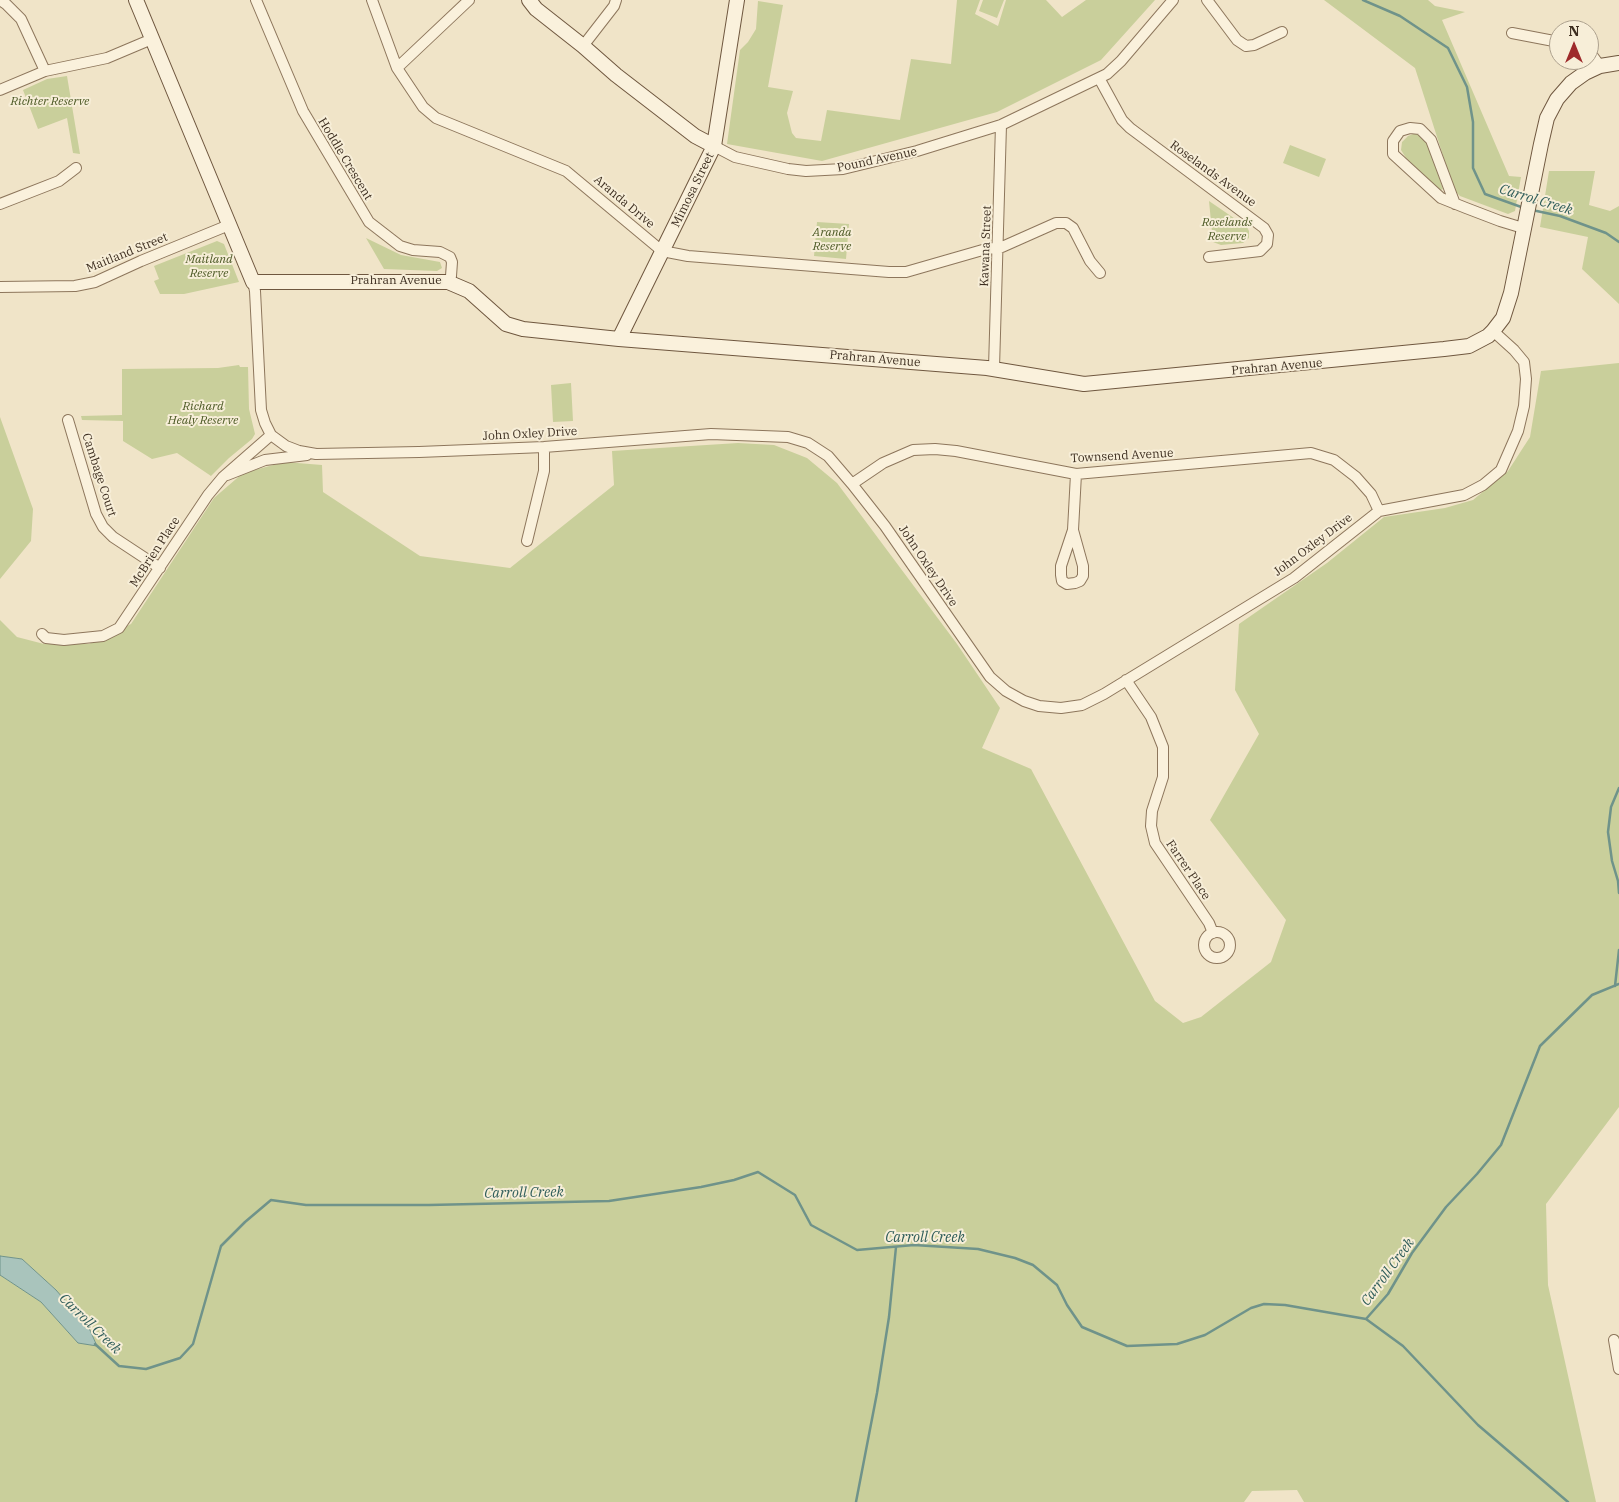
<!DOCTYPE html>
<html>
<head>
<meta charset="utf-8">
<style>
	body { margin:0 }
	#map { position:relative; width:1619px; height:1502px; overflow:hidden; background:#f0e4c8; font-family:"IBM Plex Serif",serif }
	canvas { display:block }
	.north { position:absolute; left:1549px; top:20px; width:50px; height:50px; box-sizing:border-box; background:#f7eed8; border:1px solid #ada18e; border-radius:50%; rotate:0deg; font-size:14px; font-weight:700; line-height:20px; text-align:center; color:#3d2e20 }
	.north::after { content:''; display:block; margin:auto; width:18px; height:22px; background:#9e2a2b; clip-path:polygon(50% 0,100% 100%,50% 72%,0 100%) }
</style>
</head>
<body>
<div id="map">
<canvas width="1619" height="1502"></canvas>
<div class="north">N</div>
</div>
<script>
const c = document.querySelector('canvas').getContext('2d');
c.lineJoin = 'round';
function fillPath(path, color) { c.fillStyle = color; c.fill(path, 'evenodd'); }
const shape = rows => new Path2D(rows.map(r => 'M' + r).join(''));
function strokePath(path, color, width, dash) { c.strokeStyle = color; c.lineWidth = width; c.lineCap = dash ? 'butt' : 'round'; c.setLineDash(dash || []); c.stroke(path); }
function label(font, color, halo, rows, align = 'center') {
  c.font = font + ' "IBM Plex Serif",serif'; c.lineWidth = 4; c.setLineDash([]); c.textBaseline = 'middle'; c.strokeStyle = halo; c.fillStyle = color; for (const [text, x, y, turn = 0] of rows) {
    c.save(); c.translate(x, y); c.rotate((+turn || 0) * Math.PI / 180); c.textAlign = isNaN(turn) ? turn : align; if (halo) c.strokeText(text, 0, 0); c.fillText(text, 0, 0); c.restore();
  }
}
const green = shape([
	[957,0,980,0,975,14,998,26,1006,0,1046,0,1062,17,1086,0,1155,0,1101,60,997,112,822,161,727,144,740,50,748,42,756,29,758,1,783,5,768,87,793,91,787,113,792,133,796,138,821,141,827,110,900,120,911,59,951,64],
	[983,0,1004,0,997,18,979,11],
	[1324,0,1428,0,1435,6,1465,12,1442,20,1509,176,1521,177,1515,211,1508,214,1460,196,1454,190,1415,68],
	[67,76,80,154,73,153,67,118,38,129,23,90,47,79],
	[1416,133,1427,140,1443,189,1441,190,1437,189,1406,158,1401,150,1402,142,1408,136],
	[1290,145,1326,159,1319,177,1283,163],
	[1549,171,1595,171,1589,205,1610,211,1619,206,1619,304,1582,269,1588,237,1540,227],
	[1209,201,1247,227,1249,231,1249,238,1243,243,1231,244,1221,245,1213,242],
	[817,222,849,224,846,259,814,256],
	[366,238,401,255,440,262,442,268,437,271,384,269],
	[217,241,224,244,239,282,184,294,160,294,154,281,159,279,154,266],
	[1619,363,1619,1107,1546,1204,1548,1285,1596,1502,1304,1502,1297,1490,1252,1491,1244,1502,0,1502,0,1275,41,1302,78,1343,97,1345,89,1328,56,1290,22,1259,0,1256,0,620,17,637,44,644,89,644,131,624,214,498,243,473,285,462,322,465,323,492,420,556,510,568,614,485,612,451,738,443,774,445,807,458,837,483,957,644,1000,708,982,748,1031,769,1155,1001,1183,1023,1201,1017,1271,962,1286,920,1210,820,1259,734,1235,690,1239,624,1327,563,1384,517,1445,508,1473,500,1508,471,1530,437,1541,371],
	[239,365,240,367,248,367,249,409,255,434,252,439,229,458,211,476,177,453,152,459,123,441,123,421,82,420,81,416,122,415,122,369,218,368],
	[571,383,573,421,553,422,551,385],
	[0,417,33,509,31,541,0,579]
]);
const water = shape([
	[0,1256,22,1259,56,1290,89,1328,97,1346,78,1343,41,1302,0,1275,0,1256]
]);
const stream = shape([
	[1363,0,1400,16,1448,48,1467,87,1473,122,1473,168,1485,194,1524,208],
	[1532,210,1560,216,1606,233,1619,242],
	[1619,788,1611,807,1608,832,1612,861,1618,881,1619,893],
	[1615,986,1619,950],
	[1366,1319,1403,1346,1478,1425,1568,1502],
	[95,1344,119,1366,146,1369,180,1358,193,1344,221,1246,245,1222,271,1200,306,1205,429,1205,609,1201,701,1187,734,1180,758,1172,795,1195,811,1225,857,1250,914,1245,978,1249,1015,1258,1033,1265,1057,1285,1067,1305,1082,1327,1127,1346,1177,1344,1205,1335,1251,1308,1264,1304,1285,1305,1366,1319,1388,1294,1412,1253,1446,1207,1477,1174,1501,1145,1540,1046,1592,995,1619,984],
	[856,1502,877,1393,889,1317,896,1247]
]);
const street = shape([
	[0,0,6,4,21,19,45,71],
	[256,0,303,111,369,222,400,246,413,250,440,252,450,257,452,262,451,276,448,282],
	[372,0,397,68,423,107,436,118,566,171,662,251,688,256,889,272,906,272,986,249,1002,247,1056,223,1066,223,1073,228,1090,261,1100,273],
	[1207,0,1237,40,1246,46,1254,45,1282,32],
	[1512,33,1559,42],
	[583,46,614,6,616,0],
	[1589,51,1600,66],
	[397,68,469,0],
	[1099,78,1122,120,1130,128,1264,228,1268,235,1267,244,1260,251,1209,257],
	[0,90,45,71,107,58,152,39],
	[714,146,735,157,788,169,806,171,843,169,917,151,1001,125,1107,74,1121,61,1173,0],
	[0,204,59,181,76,168],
	[1455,204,1431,140,1420,129,1410,128,1400,131,1393,141,1393,154,1441,198,1466,208,1500,221,1523,228],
	[253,282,255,291,261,410,265,423,271,435,286,446,299,451,316,454,419,452,544,447,711,434,788,437,808,443,828,456,852,484,885,526,990,677,1006,691,1024,701,1039,706,1061,708,1082,705,1104,694,1294,578,1379,511,1464,495,1483,485,1501,470,1518,431,1524,406,1526,379,1524,362,1514,350,1493,331],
	[0,287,75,286,95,282,141,261,229,225],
	[994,368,1001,125],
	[68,420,96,514,103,527,113,537,160,568],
	[227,475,265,460,307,455],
	[852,484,883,463,913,450,935,449,956,451,1076,474,1311,453,1334,460,1356,477,1371,494,1379,511],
	[1073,530,1083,566,1083,576,1080,581,1075,583,1067,584,1062,581,1061,575,1061,566,1073,530,1076,474],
	[527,541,544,471,544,447],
	[42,634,46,638,64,640,103,636,119,628,208,495,223,477,271,435],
	[1126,680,1151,717,1163,747,1163,777,1152,811,1151,826,1155,843,1209,923,1213,933],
	'1204 945a13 13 0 1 1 26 0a13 13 0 1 1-26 0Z',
	[1614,1340,1619,1369]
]);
const secondary = shape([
	[136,0,253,282,448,282,469,291,506,324,523,329,619,339,987,368,1084,384,1444,349,1469,346,1488,336,1493,331,1503,318,1511,293,1541,144,1547,118,1557,99,1571,83,1585,73,1600,66,1619,63],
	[529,0,536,9,583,46,616,75,695,136,714,146],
	[619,339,714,146,737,0]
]);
const parkNames = [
	["Richter Reserve",50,102],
	["Roselands",1227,223],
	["Reserve",1227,237],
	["Aranda",832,233],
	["Reserve",832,247],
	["Maitland",209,260],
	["Reserve",209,274],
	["Richard",203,407],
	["Healy Reserve",203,421]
];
const streetNames = [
	["Hoddle Crescent",345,159,59],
	["Pound Avenue",877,160,-12],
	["Roselands Avenue",1213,174,36],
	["Mimosa Street",693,190,-64],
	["Aranda Drive",624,202,40],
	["Kawana Street",986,246,-88],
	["Maitland Street",127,253,-22],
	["Prahran Avenue",396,281],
	["Prahran Avenue",875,359,5],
	["Prahran Avenue",1277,367,-5],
	["John Oxley Drive",530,434,-3],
	["Townsend Avenue",1122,456,-3],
	["Cambage Court",99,475,72],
	["John Oxley Drive",1313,545,-37],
	["McBrien Place",155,552,-57],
	["John Oxley Drive",928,566,56],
	["Farrer Place",1188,870,56]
];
const waterNames = [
	["Carrol Creek",1536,200,17],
	["Carroll Creek",524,1193,-1],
	["Carroll Creek",925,1238],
	["Carroll Creek",1388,1272,-54],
	["Carroll Creek",90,1324,44]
];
fillPath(green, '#c9cf9b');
fillPath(water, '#a9c4bc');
strokePath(water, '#6f938a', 1);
strokePath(stream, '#6f938a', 2.5);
strokePath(street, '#8d765c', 12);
strokePath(secondary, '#6f573f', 16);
strokePath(street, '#faf1dc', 10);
strokePath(secondary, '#faf1dc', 14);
label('italic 12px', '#4d5a26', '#f7eed8', parkNames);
label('12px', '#3d2e20', '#f7eed8', streetNames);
label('italic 14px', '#2f5d5a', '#f7eed8', waterNames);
</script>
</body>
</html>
